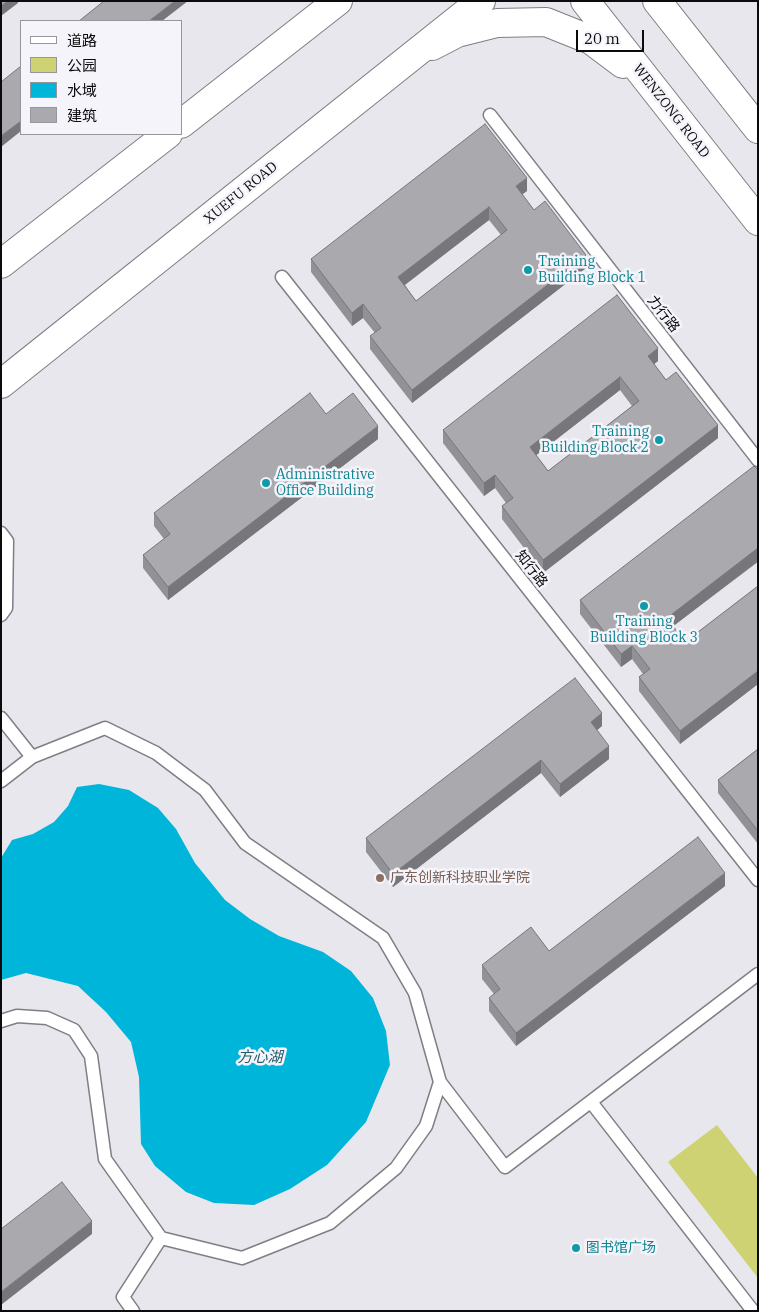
<!DOCTYPE html>
<html>
<head>
<meta charset="utf-8">
<style>
	body { margin:0 }
	#map { position:relative; width:759px; height:1312px; overflow:hidden; background:#e7e7ed; font-family:"IBM Plex Serif","Noto Sans SC",serif }
	canvas { display:block }
	.frame { position:absolute; inset:0; border:2px solid #0b0b0d; pointer-events:none }
	.legend { position:absolute; left:20px; top:20px; width:162px; height:115px; box-sizing:border-box; background:#f4f4fa; border:1px solid #97979b; margin:0; padding:6px 9px; list-style:none; font-size:15px; color:#0b0b0d }
	.legend li { display:flex; align-items:center; gap:10px; height:25px }
	.legend b { width:25px; border:1px solid #97979b }
	.scale { position:absolute; left:576px; top:30px; width:68px; height:22px; box-sizing:border-box; border:2px solid #0b0b0d; border-top:0; padding-left:6px; font-size:15px; line-height:18px; white-space:nowrap; color:#0b0b0d; -webkit-text-stroke:4px #f4f4fa; paint-order:stroke }
</style>
</head>
<body>
<div id="map">
<canvas width="759" height="1312"></canvas>
<div class="frame"></div>
<ul class="legend">
<li><b style="height:6px;background:#fff"></b>道路</li>
<li><b style="height:14px;background:#ced272"></b>公园</li>
<li><b style="height:14px;background:#00b5da"></b>水域</li>
<li><b style="height:14px;background:#aaa9ae"></b>建筑</li>
</ul>
<div class="scale">20 m</div>
</div>
<script>
const c = document.querySelector('canvas').getContext('2d');
c.lineJoin = 'round';
function fillPath(path, color) { c.fillStyle = color; c.fill(path, 'evenodd'); }
const shape = rows => new Path2D(rows.map(r => 'M' + r).join(''));
function strokePath(path, color, width, dash) { c.strokeStyle = color; c.lineWidth = width; c.lineCap = dash ? 'butt' : 'round'; c.setLineDash(dash || []); c.stroke(path); }
function label(font, color, halo, rows, align = 'center') {
  c.font = font + ' "IBM Plex Serif","Noto Sans SC",serif'; c.lineWidth = 5; c.setLineDash([]); c.textBaseline = 'middle'; c.strokeStyle = halo; c.fillStyle = color; for (const [text, x, y, turn = 0] of rows) {
    c.save(); c.translate(x, y); c.rotate((+turn || 0) * Math.PI / 180); c.textAlign = isNaN(turn) ? turn : align; if (halo) c.strokeText(text, 0, 0); c.fillText(text, 0, 0); c.restore();
  }
}
const green = shape([
	[717,1125,758,1178,758,1278,668,1162]
]);
const water = shape([
	[99,784,129,790,158,808,176,829,195,863,225,900,250,919,279,936,323,952,351,971,373,998,386,1031,390,1065,366,1122,327,1165,290,1189,254,1205,214,1203,186,1192,155,1166,141,1144,139,1077,131,1042,106,1012,78,986,26,973,1,980,1,858,12,840,33,834,54,822,68,806,77,787]
]);
const lane = shape([
	[490,115,758,460],
	[282,277,758,880],
	[1,533,7,541,6,608,1,615],
	[1,718,32,757],
	[1,781,32,757,105,728,156,753,205,790,245,843,383,938,415,993,440,1082,426,1126,396,1168,330,1223,242,1258,161,1238,105,1159,91,1056,74,1030,47,1018,17,1016,1,1021],
	[440,1082,505,1167,758,974],
	[591,1102,753,1311],
	[133,1311,123,1297,161,1238]
]);
const secondary = shape([
	[585,1,758,221],
	[657,1,758,129],
	[432,46,457,33,497,23,546,22,591,40,623,64]
]);
const primary = shape([
	[181,124,338,1],
	[1,264,168,134],
	[1,384,481,1]
]);
const wall = shape([
	[527,191,522,194,534,210,586,268,412,403,370,349,370,336,375,333,363,318,352,326,311,272,311,259],
	[489,220,501,235,416,301,405,285],
	[658,361,654,364,666,380,718,438,543,573,502,519,502,506,506,503,495,488,484,496,443,443,443,430],
	[620,390,632,406,548,471,536,455],
	[326,414,378,439,168,600,143,568,143,555,164,539,154,526,154,513],
	[758,470,758,562,673,626,685,642,758,586,758,684,680,744,639,691,639,677,643,674,632,659,621,667,580,614,580,600],
	[602,726,597,730,609,759,560,797,541,773,393,887,366,852,366,838],
	[758,749,758,844,718,793,718,780],
	[725,886,516,1046,489,1011,489,998,494,994,482,979,482,965,549,951]
]);
const shadedWall = shape([
	[8,1,18,1,18,3,1,16,1,6],
	[175,1,188,1,162,21,149,21],
	[21,121,21,131,1,147,1,136],
	[527,178,527,191,516,199,516,186],
	[489,207,489,220,398,290,398,277],
	[586,255,586,268,412,403,412,390],
	[363,304,363,318,352,326,352,313],
	[658,348,658,361,648,369,648,356],
	[620,377,620,390,530,460,530,447],
	[718,425,718,438,543,573,543,560],
	[378,426,378,439,168,600,168,587],
	[495,475,495,488,484,496,484,483],
	[758,548,758,561,667,631,667,618],
	[632,646,632,659,621,667,621,654],
	[758,671,758,684,680,744,680,731],
	[602,713,602,726,591,735,591,722],
	[609,746,609,759,560,797,560,784],
	[541,760,541,773,393,887,393,874],
	[725,873,725,886,516,1046,516,1033],
	[92,1221,92,1234,1,1305,1,1292]
]);
const building = shape([
	[1,1,8,1,1,6,1,1],
	[104,1,175,1,149,21,79,21,104,1],
	[21,66,21,121,1,136,1,82,21,66],
	[485,124,527,178,516,186,534,210,545,201,586,255,412,390,370,336,381,328,363,304,352,313,311,259,485,124],
	[489,207,507,230,416,301,398,277,489,207],
	[617,295,658,348,648,356,666,380,676,372,718,425,543,560,502,506,513,498,495,475,484,483,443,430,617,295],
	[620,377,639,401,548,471,530,447,620,377],
	[310,393,326,414,353,393,378,426,168,587,143,555,170,534,154,513,310,393],
	[754,466,758,470,758,548,667,618,685,642,758,586,758,671,680,731,639,677,650,669,632,646,621,654,580,600,754,466],
	[575,678,602,713,591,722,609,746,560,784,541,760,393,874,366,838,575,678],
	[758,749,758,831,718,780,758,749],
	[698,837,725,873,516,1033,489,998,500,989,482,965,531,927,549,951,698,837],
	[62,1182,92,1221,1,1292,1,1229,62,1182]
]);
const markers = [
	[528,270,5,"#0f9aa8"],
	[659,440,5,"#0f9aa8"],
	[266,483,5,"#0f9aa8"],
	[644,606,5,"#0f9aa8"],
	[380,878,5,"#8d6e63"],
	[576,1248,5,"#0f9aa8"]
];
const streetNames = [
	["WENZONG ROAD",671,111,52],
	["XUEFU ROAD",241,193,-39],
	["力行路",663,314,52],
	["知行路",531,569,52]
];
const cultureNames = [
	["Training",538,262],
	["Building Block 1",538,278],
	["Training",649,432,"right"],
	["Building Block 2",649,448,"right"],
	["Administrative",276,475],
	["Office Building",276,491],
	["Training",644,622,"center"],
	["Building Block 3",644,638,"center"],
	["图书馆广场",586,1248]
];
const educationNames = [
	["广东创新科技职业学院",390,878]
];
const waterNames = [
	["方心湖",260,1058]
];
fillPath(green, '#ced272');
fillPath(water, '#00b5da');
strokePath(lane, '#7f7e84', 15);
strokePath(secondary, '#7f7e84', 30);
strokePath(primary, '#7f7e84', 30);
strokePath(lane, '#fff', 12);
strokePath(secondary, '#fff', 28);
strokePath(primary, '#fff', 28);
fillPath(wall, '#929196');
fillPath(shadedWall, '#77767a');
fillPath(building, '#aaa9ae');
strokePath(building, '#77767a', 1);
for (const [x, y, r, color] of markers) { const dot = new Path2D(); dot.arc(x, y, r, 0, 2 * Math.PI); c.fillStyle = color; c.fill(dot); strokePath(dot, '#f4f4fa', 2); }
label('14px', '#0b0b0d', '#f4f4fa', streetNames);
label('14px', '#0d838f', '#f4f4fa', cultureNames, 'left');
label('14px', '#785e54', '#f4f4fa', educationNames, 'left');
label('italic 15px', '#215a6a', '#f4f4fa', waterNames);
</script>
</body>
</html>
